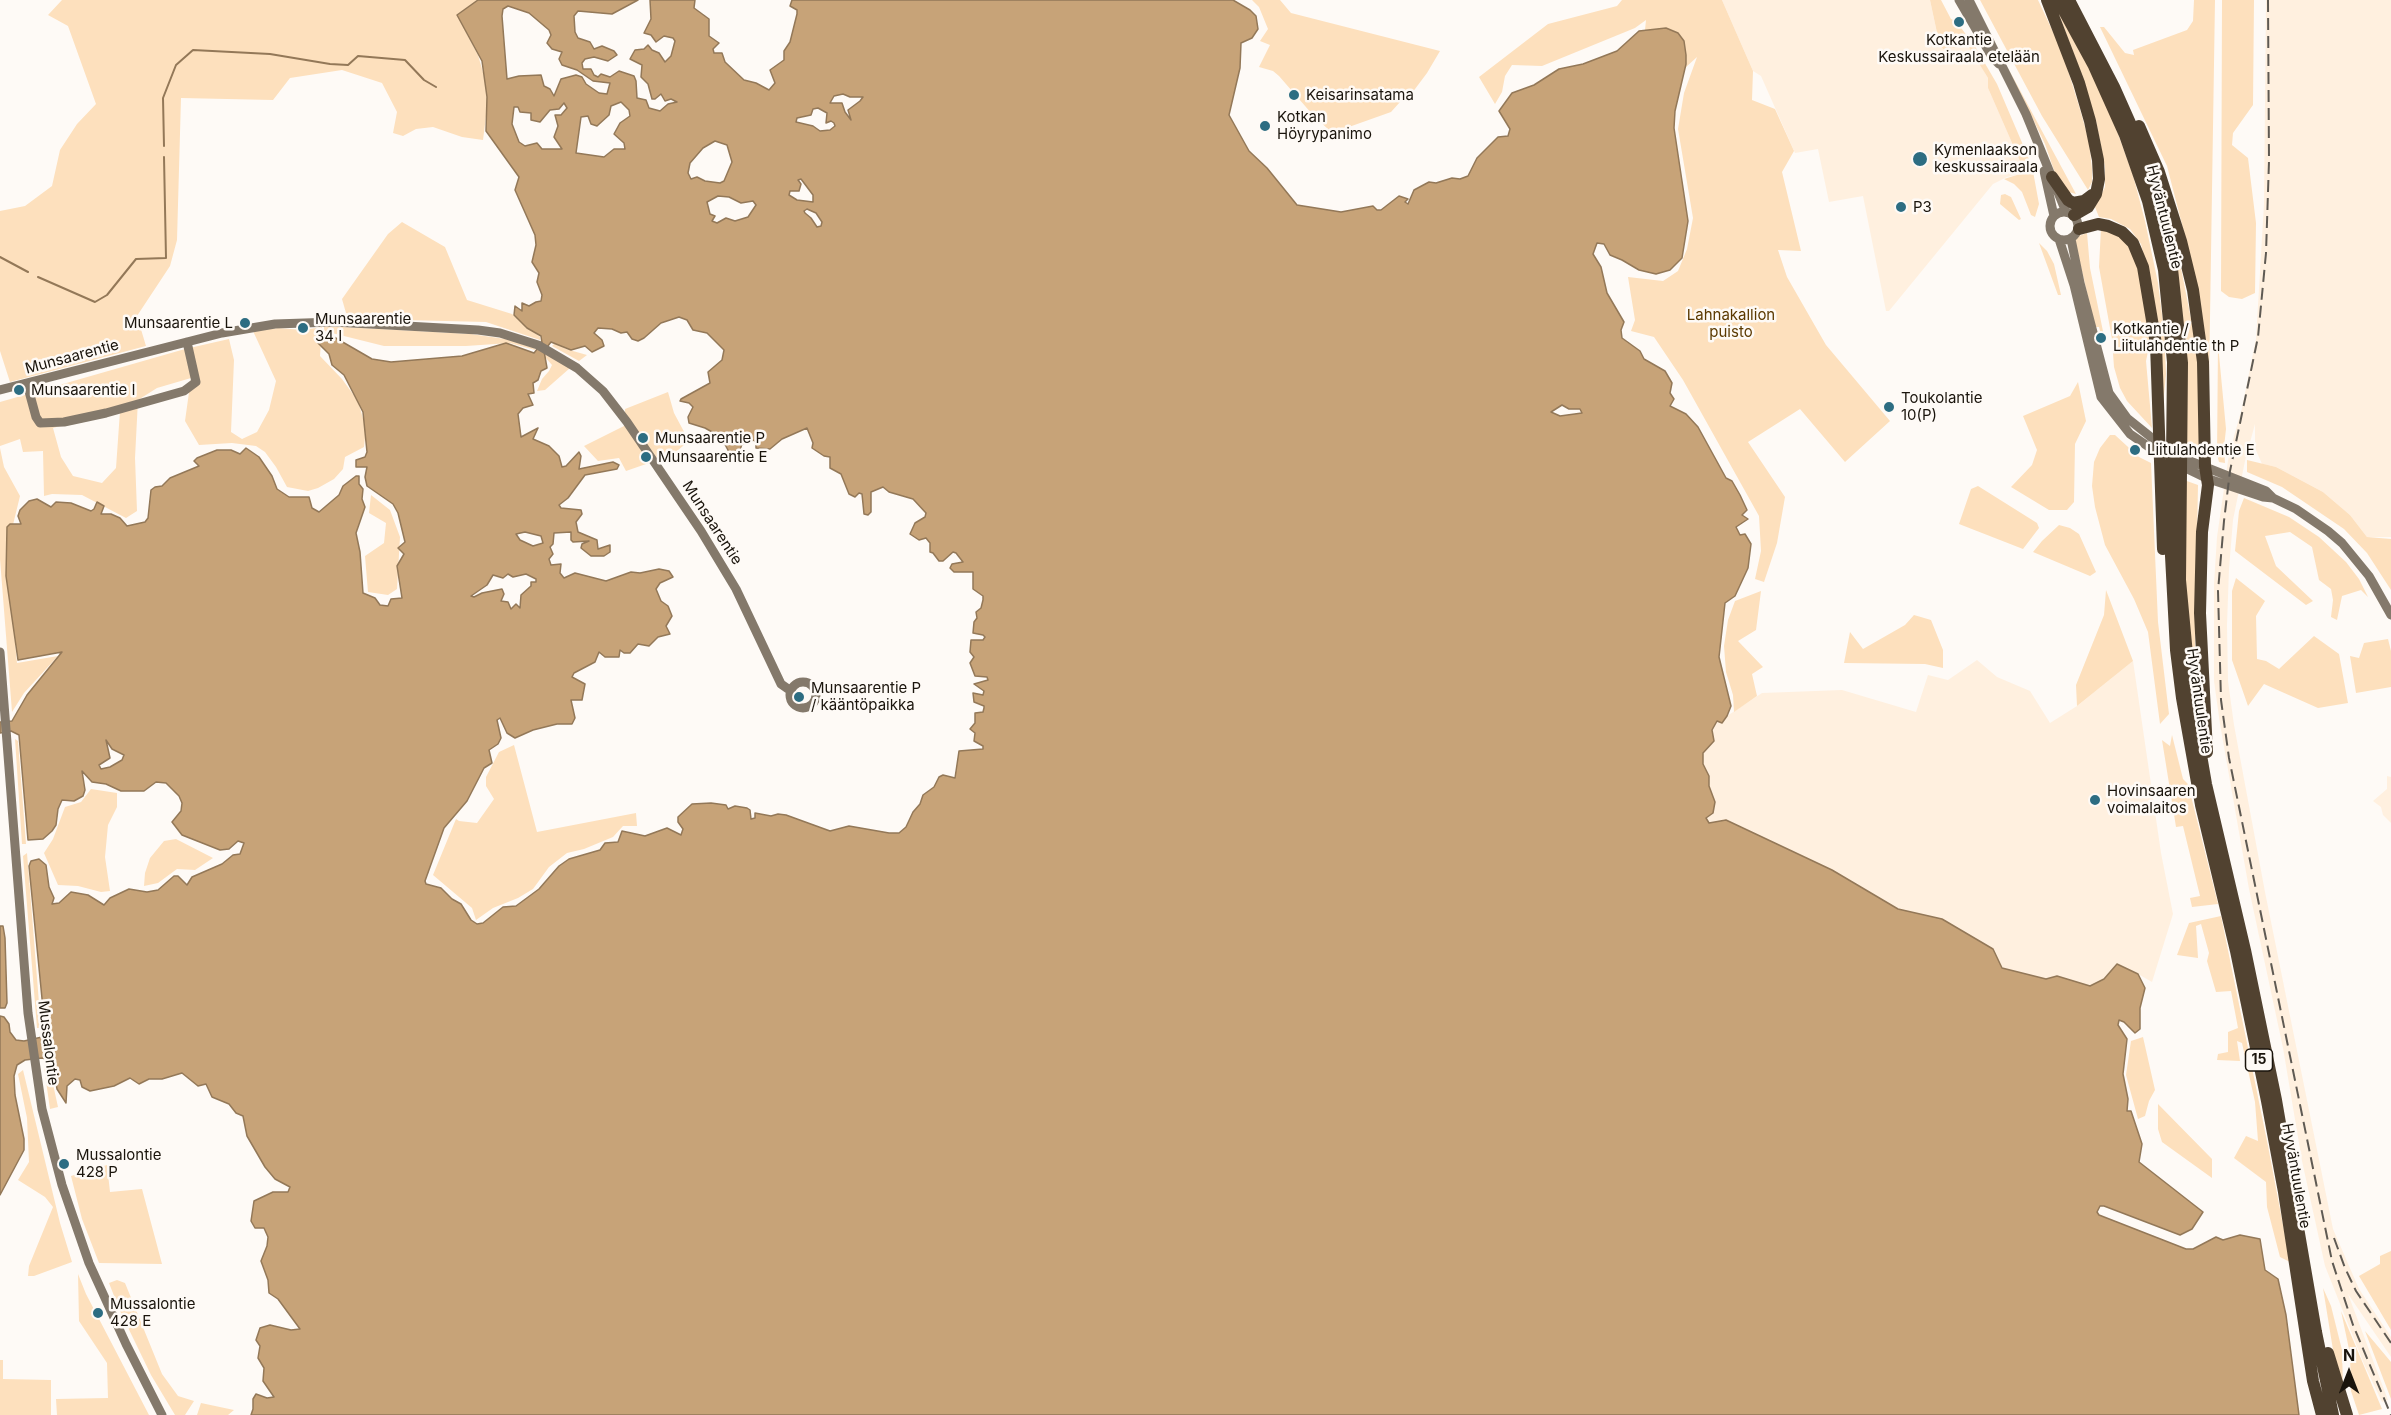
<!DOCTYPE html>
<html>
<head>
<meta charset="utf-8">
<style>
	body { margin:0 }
	#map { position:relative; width:2391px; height:1415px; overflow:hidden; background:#fefaf6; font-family:Inter,sans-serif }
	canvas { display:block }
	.north { position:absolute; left:2319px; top:1343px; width:60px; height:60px; -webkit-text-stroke:4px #fefaf6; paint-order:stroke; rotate:0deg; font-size:16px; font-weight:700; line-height:24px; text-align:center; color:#1a140c }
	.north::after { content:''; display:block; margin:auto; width:21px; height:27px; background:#1a140c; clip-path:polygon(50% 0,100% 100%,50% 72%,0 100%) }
</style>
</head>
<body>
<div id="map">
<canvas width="2391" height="1415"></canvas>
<div class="north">N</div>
</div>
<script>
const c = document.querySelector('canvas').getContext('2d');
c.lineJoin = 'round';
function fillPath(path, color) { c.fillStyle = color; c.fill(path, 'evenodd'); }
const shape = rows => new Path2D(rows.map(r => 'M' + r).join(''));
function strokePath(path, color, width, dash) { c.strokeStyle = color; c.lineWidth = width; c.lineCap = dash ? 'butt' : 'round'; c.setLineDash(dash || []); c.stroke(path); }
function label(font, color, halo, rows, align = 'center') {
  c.font = font + ' Inter,sans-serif'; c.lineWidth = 5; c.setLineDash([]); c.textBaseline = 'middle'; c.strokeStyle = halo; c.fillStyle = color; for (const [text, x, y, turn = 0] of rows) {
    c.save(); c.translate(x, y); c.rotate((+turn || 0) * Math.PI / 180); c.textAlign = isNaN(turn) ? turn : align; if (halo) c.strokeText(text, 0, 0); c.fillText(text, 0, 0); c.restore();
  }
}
const built = shape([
	[1722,0,1930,0,1939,42,1943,49,1968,46,1988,78,1988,88,2023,168,2020,174,2007,177,1993,184,1889,311,1886,311,1863,196,1829,202,1818,149,1795,153,1761,76,1753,71],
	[2266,0,2391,0,2391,537,2367,537,2350,515,2323,492,2276,467,2262,464,2255,448,2255,424,2245,461,2233,520,2229,569,2227,625,2228,681,2234,725,2265,892,2333,1229,2359,1289,2391,1337,2391,1357,2348,1294,2388,1400,2382,1402,2364,1364,2325,1266,2302,1161,2283,1048,2249,889,2220,724,2214,681,2214,584,2217,537,2229,454,2242,408,2256,339,2264,204],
	[1977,660,1997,677,2030,691,2050,723,2077,706,2133,661,2161,853,2173,914,2152,982,2138,974,2104,979,2090,986,2057,976,2046,979,2002,968,1993,949,1942,919,1898,909,1832,870,1708,823,1706,818,1715,802,1709,786,1709,776,1702,764,1703,753,1714,741,1712,730,1717,721,1722,723,1727,716,1762,693,1842,690,1916,712,1928,675,1948,680],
	[2387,776,2391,777,2391,823,2383,815,2381,807,2373,801,2387,789]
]);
const green = shape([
	[62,0,478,0,457,15,478,55,489,93,483,140,462,137,433,127,416,129,403,136,393,133,397,112,382,83,342,70,290,78,273,100,181,98,177,240,170,266,137,316,146,346,10,382,0,351,0,211,25,206,52,186,60,150,77,124,96,104,68,26,48,15],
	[1252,0,1280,0,1291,13,1440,51,1427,73,1412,93,1409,92,1391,112,1332,133,1312,114,1279,76,1273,71,1259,67,1270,45,1260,41,1268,29,1259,7],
	[1622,0,1722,0,1753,71,1752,100,1775,109,1794,151,1782,172,1801,251,1778,250,1787,277,1826,345,1890,421,1845,462,1800,409,1748,442,1785,497,1777,543,1764,582,1755,579,1761,551,1759,516,1683,380,1654,337,1631,331,1635,320,1628,277,1663,281,1678,271,1687,249,1693,218,1678,129,1684,93,1697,57,1685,68,1686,64,1666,28,1645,30,1646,20,1635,28,1542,66,1512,65,1505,76,1502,92,1495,104,1479,77,1548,24,1617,6],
	[1930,0,1941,0,1951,19,1956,21,1976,48,1997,84,2032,166,2039,204,2035,217,2031,215,2022,192,2014,184,2004,179,2020,174,2023,168,1988,88,1988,78,1968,46,1943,49,1939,42],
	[1980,0,2038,0,2062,51,2079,106,2089,141,2092,169,2092,182,2088,190,2042,116],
	[2194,0,2215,0,2209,382,2193,267,2167,166,2100,27,2104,27,2125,53,2134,55,2133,50,2187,30,2193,21],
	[2222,0,2254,0,2253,105,2233,133,2232,145,2248,158,2256,223,2255,293,2242,299,2229,297,2221,291],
	[2055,4,2091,72,2113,120,2133,175,2145,221,2158,283,2164,330,2166,374,2163,404,2151,285,2141,244,2130,229,2111,219,2099,217,2095,207,2105,187,2105,167,2096,121,2081,73],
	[2008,68,2076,194,2069,192,2056,176,2045,144],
	[2005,194,2011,197,2021,219,2019,220,2000,204,2001,195],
	[2164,207,2177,248,2193,329,2199,368,2201,452,2183,447],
	[402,222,445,247,467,300,512,314,540,337,540,340,486,322,363,319,346,313,342,299,388,234],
	[2101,228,2122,235,2141,271,2151,337,2146,361,2152,428,2127,401,2120,388,2114,367,2112,339,2099,267],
	[2087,233,2090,268,2105,341,2103,342,2099,327,2095,327,2075,241,2079,236],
	[2039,243,2047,251,2054,264,2061,295,2058,295],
	[324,326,471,334,519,341,536,349,535,350,510,343,466,346,384,346,324,331],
	[322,327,320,356,342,379,358,401,366,429,364,447,345,457,343,469,334,479,318,488,308,491,287,487,276,467,265,452,256,446,232,443,199,445,185,421,191,378,157,388,138,400,135,458,137,511,126,518,82,495,52,494,44,496,43,451,23,452,20,439,0,446,0,402,185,349,229,339,234,360,231,432,242,439,257,432,269,410,276,381,253,331,278,328,303,330],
	[124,408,120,411,116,468,102,483,73,476,61,457,53,428],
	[555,343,566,349,587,355,579,361,552,346],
	[2218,344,2226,429,2224,447,2225,463,2219,462,2217,455],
	[545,353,570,368,545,390,537,391,542,379,549,371,552,365,545,357],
	[2078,382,2086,421,2075,444,2074,502,2067,510,2049,510,2011,487,2032,465,2037,450,2023,416,2070,396],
	[668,392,674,413,689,441,672,455,626,471,619,458,598,461,584,446,624,426,625,409],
	[2110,435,2115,435,2139,457,2151,463,2158,622,2169,714,2160,724,2148,632,2134,599,2105,545,2095,507,2092,486,2094,462,2100,448],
	[0,448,4,467,20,496,11,533,8,567,17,663,58,656,24,693,12,712,0,559],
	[2247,460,2276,467,2323,492,2350,515,2367,537,2391,539,2391,590,2367,553,2344,529,2282,487,2247,472],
	[2184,480,2198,485,2195,642,2196,696,2184,599],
	[1978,486,2037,523,2039,528,2023,549,1959,524,1971,489],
	[371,495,390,510,400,537,397,589,388,595,368,592,365,556,384,543,386,523,369,513],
	[2244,498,2289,517,2319,537,2346,562,2359,579,2368,597,2361,590,2342,596,2337,620,2331,617,2333,600,2331,589,2319,580,2312,547,2290,532,2265,536,2276,566,2313,601,2306,605,2235,551,2239,511],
	[2059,525,2070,528,2079,534,2096,572,2090,576,2033,552,2042,541],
	[2236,578,2265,601,2256,616,2257,659,2266,661,2279,669,2314,636,2339,654,2348,703,2318,708,2264,684,2248,706,2232,660,2232,591],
	[2106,590,2133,661,2077,706,2076,685,2104,615],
	[1761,591,1756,630,1738,641,1763,667,1752,674,1757,696,1734,712,1733,695,1726,672,1724,646,1728,620,1735,601],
	[1914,615,1931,620,1943,650,1943,668,1925,664,1844,663,1850,632,1863,649,1905,625],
	[2388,639,2391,651,2391,687,2356,693,2350,656,2359,658,2364,643],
	[2172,735,2183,779,2188,784,2218,904,2192,907,2190,898,2200,896,2183,826,2176,827,2162,740,2170,746],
	[15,739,18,741,26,844,22,844],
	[514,745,537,832,636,813,637,826,623,826,613,837,584,849,567,853,549,867,533,889,518,898,493,908,476,920,472,908,433,875,456,819,459,821,477,823,494,799,486,786,486,777,499,752],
	[91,789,117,793,117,807,108,825,105,857,110,891,101,892,78,886,58,885,44,853,53,839,65,807,81,802],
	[176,839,213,858,195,870,177,869,158,883,144,886,145,873,150,858,164,841],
	[27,853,41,1028,37,1028,23,856],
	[2221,916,2268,1146,2290,1262,2280,1257,2267,1207,2266,1182,2234,1158,2246,1136,2258,1141,2255,1102,2242,1043,2237,1041,2240,1061,2217,1060,2218,1054,2228,1052,2228,1032,2238,1028,2231,991,2216,992,2207,961,2209,953,2201,924,2196,926,2198,958,2177,955,2189,923],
	[2143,1037,2155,1090,2149,1101,2145,1116,2138,1119,2126,1075,2131,1041],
	[49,1066,58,1107,50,1109,44,1067],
	[23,1070,60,1223,72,1262,34,1276,28,1276,29,1266,53,1207,45,1197,18,1180,29,1162,27,1118,18,1074],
	[2158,1104,2212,1159,2212,1178,2162,1142,2158,1129],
	[107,1165,110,1192,142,1189,162,1264,99,1263,82,1219,71,1176],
	[2391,1251,2391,1330,2359,1276,2380,1264,2380,1256],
	[78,1274,86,1294,149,1415,57,1415,56,1399,108,1398,107,1363,79,1321],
	[117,1280,125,1283,162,1374,178,1396,194,1401,185,1415,175,1415,151,1375,120,1311,109,1283],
	[2323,1288,2331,1306,2342,1350,2343,1387,2334,1356],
	[2341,1311,2382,1409,2359,1415,2351,1391,2350,1354],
	[2365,1331,2391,1362,2391,1399],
	[0,1360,3,1360,3,1379,51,1380,51,1415,0,1415],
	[201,1403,234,1410,228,1415,197,1415]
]);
const water = shape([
	[478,0,638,0,612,14,578,11,574,16,575,32,578,38,590,42,594,49,602,46,614,51,617,55,608,61,594,57,585,59,582,63,583,69,591,69,594,75,598,77,601,74,610,77,619,71,634,76,636,81,637,98,646,100,649,108,660,111,668,104,677,102,671,99,665,101,661,94,655,99,652,99,648,84,641,77,642,65,630,59,635,50,644,49,648,45,652,50,659,53,665,62,671,56,675,41,673,38,664,36,656,42,651,35,644,33,651,19,650,0,695,0,694,8,709,19,709,36,719,43,713,49,714,53,722,53,725,62,744,80,756,83,769,90,775,83,770,70,784,60,784,51,790,42,797,14,797,10,790,6,792,0,1233,0,1250,10,1256,16,1258,29,1252,38,1241,43,1240,68,1229,115,1249,151,1267,168,1297,205,1341,212,1373,206,1377,210,1381,210,1399,196,1408,199,1405,202,1408,204,1414,190,1429,182,1436,183,1452,178,1460,179,1468,176,1477,158,1498,137,1508,136,1510,129,1499,111,1512,93,1534,85,1559,69,1583,64,1617,51,1639,31,1666,28,1678,33,1684,41,1686,55,1686,64,1675,111,1674,128,1688,221,1682,258,1670,270,1656,274,1639,270,1622,260,1610,255,1604,244,1597,243,1593,254,1601,267,1607,293,1624,322,1621,330,1622,338,1640,351,1644,359,1665,371,1672,383,1670,393,1674,399,1670,406,1686,414,1698,427,1726,478,1732,481,1740,495,1747,510,1742,515,1748,519,1736,527,1740,535,1745,534,1751,544,1748,568,1735,596,1725,603,1719,657,1731,706,1727,716,1722,723,1717,721,1712,730,1714,741,1703,753,1703,764,1709,776,1709,786,1715,802,1713,813,1706,818,1709,823,1726,820,1832,870,1898,909,1942,919,1993,949,2002,968,2046,979,2057,976,2090,986,2104,979,2117,964,2138,974,2145,988,2140,1008,2140,1029,2135,1033,2124,1022,2119,1020,2118,1025,2127,1039,2123,1074,2128,1099,2127,1111,2131,1111,2142,1144,2139,1162,2203,1212,2192,1229,2180,1235,2104,1206,2100,1206,2097,1212,2099,1215,2186,1249,2193,1249,2216,1237,2223,1240,2240,1235,2260,1239,2265,1270,2278,1279,2286,1315,2299,1415,251,1415,253,1409,253,1399,256,1394,267,1398,274,1397,263,1381,264,1368,258,1358,260,1346,256,1340,260,1328,270,1325,291,1330,300,1329,278,1299,269,1293,268,1280,261,1261,267,1246,268,1237,264,1228,255,1228,251,1221,254,1201,273,1192,288,1192,290,1187,275,1179,265,1167,247,1136,243,1116,236,1113,229,1104,212,1097,206,1084,198,1086,182,1073,162,1079,149,1079,139,1084,130,1078,114,1086,90,1091,82,1087,80,1080,75,1079,67,1086,66,1103,57,1089,52,1061,42,1058,25,1060,17,1065,14,1076,15,1095,24,1139,24,1150,0,1195,0,1016,4,1017,9,1024,10,1032,16,1040,24,1041,42,1037,45,1029,29,866,31,861,39,859,46,865,49,887,54,898,52,904,59,903,71,892,88,895,104,905,110,898,129,889,147,892,158,890,174,876,178,876,187,885,192,877,222,864,233,855,240,854,244,843,238,841,229,849,220,850,182,835,172,822,181,811,182,803,179,796,166,783,156,782,144,791,121,791,106,784,92,782,82,771,85,790,83,796,74,801,62,800,58,809,56,825,52,831,43,839,28,840,19,735,11,731,0,733,0,722,12,721,27,695,62,652,18,660,6,576,7,527,10,524,21,524,18,516,20,510,29,501,37,499,51,507,56,502,71,503,91,511,94,509,97,502,104,506,101,514,111,514,120,518,127,526,145,522,148,518,151,490,155,487,162,486,170,478,199,466,194,461,197,458,217,450,231,450,240,454,246,448,259,457,272,476,277,489,289,497,309,497,312,508,319,512,339,495,343,486,356,476,359,476,359,484,363,489,362,499,365,507,356,533,360,552,363,593,375,598,380,605,388,606,391,599,402,598,397,566,404,554,398,548,405,542,398,513,393,504,367,486,365,477,367,467,356,467,356,460,365,457,367,452,363,412,344,375,332,365,329,354,318,343,318,337,327,333,372,359,391,362,462,356,506,343,534,353,542,343,541,336,527,328,514,315,515,306,522,311,522,303,529,306,536,302,541,301,542,295,537,282,539,273,532,262,536,245,535,235,515,190,519,177,486,131,487,97,482,61,457,15,478,0],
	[508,6,529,13,549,30,551,35,547,43,552,49,562,52,559,59,562,65,577,70,593,81,610,83,607,94,599,93,586,84,582,77,576,75,561,79,554,96,550,89,544,86,541,75,519,76,507,79,502,16,503,9,508,6],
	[843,94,850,97,863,97,860,101,848,110,851,120,845,112,842,103,830,103,834,96,843,94],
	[621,102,629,110,630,116,620,123,614,134,624,143,625,149,614,149,604,157,576,153,581,117,588,116,591,124,597,126,609,115,611,106,621,102],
	[564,103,567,108,561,115,555,115,558,126,554,137,562,149,542,149,537,143,525,146,519,142,512,124,514,107,518,107,520,112,531,113,531,120,540,122,550,110,559,109,564,103],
	[818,108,827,113,826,123,831,121,834,123,835,126,830,130,820,131,813,126,796,122,797,118,811,115,813,109,818,108],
	[715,141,727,145,732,162,724,181,720,183,705,181,697,177,691,179,688,173,690,163,703,148,715,141],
	[801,179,813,195,813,202,797,200,789,195,790,191,799,191,801,184,798,180,801,179],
	[718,196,729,197,741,203,753,201,756,205,748,217,735,221,726,218,717,223,712,221,715,216,710,214,707,202,718,196],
	[807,209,816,213,822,222,821,226,817,227,811,218,805,213,804,211,807,209],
	[679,317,687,320,693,330,707,333,724,350,722,360,708,372,710,383,681,399,680,401,689,403,693,407,688,417,689,423,705,428,721,437,729,452,740,450,742,444,749,443,753,440,756,442,756,448,770,449,782,439,807,428,813,443,812,448,824,456,830,457,830,468,841,474,849,494,855,497,859,493,862,494,864,514,868,515,871,512,871,492,883,487,889,492,913,499,926,513,925,517,915,523,910,534,919,540,926,538,930,543,930,552,933,553,939,561,943,561,953,552,956,553,963,562,952,564,950,568,954,572,973,572,973,589,983,596,983,600,981,608,976,612,977,618,974,622,973,633,983,635,985,637,983,640,971,640,970,652,974,657,970,663,975,676,987,677,988,680,974,684,984,691,983,695,973,693,974,702,984,706,984,708,983,712,975,713,975,723,970,729,975,733,974,741,983,746,983,749,959,751,955,778,943,775,939,777,934,787,923,795,920,804,913,812,906,827,899,833,889,833,849,826,830,831,786,815,778,814,771,816,755,813,755,818,751,819,750,810,747,808,735,806,728,809,726,805,711,803,692,804,678,817,678,822,683,829,681,835,667,828,645,836,622,831,618,842,605,843,600,850,569,859,559,866,539,889,516,906,503,907,483,923,477,924,471,920,461,904,452,899,441,888,426,884,425,881,444,828,467,801,484,768,492,763,489,750,498,744,501,738,497,720,500,718,507,733,515,738,533,730,557,724,572,724,575,718,571,700,582,700,585,684,572,677,574,673,595,662,599,652,605,657,619,657,620,650,624,653,630,653,638,644,649,646,658,637,670,634,666,626,672,616,668,606,661,601,656,589,660,583,673,577,669,571,659,569,640,573,631,572,606,581,575,573,564,578,560,573,561,564,551,565,549,559,553,554,550,547,553,544,554,533,571,532,571,540,573,542,589,541,582,544,581,548,591,556,604,556,610,552,610,545,598,549,597,540,578,532,576,522,582,514,581,510,561,508,559,505,568,498,585,475,617,469,619,465,613,462,579,469,581,456,579,452,566,466,562,467,559,456,549,446,533,439,538,428,521,437,518,414,523,408,533,405,528,394,534,393,533,383,538,380,541,371,547,368,544,351,551,342,571,350,585,346,592,352,604,346,602,340,594,333,598,328,612,329,621,333,627,332,632,339,638,341,644,338,661,323,679,317],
	[1562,405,1569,409,1580,409,1582,413,1560,416,1551,412,1562,405],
	[525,532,541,536,543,543,533,546,520,540,516,534,525,532],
	[508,574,513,577,526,574,536,579,536,582,531,582,531,586,521,595,520,608,516,604,511,609,508,602,501,601,504,594,502,589,482,593,474,597,471,596,487,585,493,575,503,578,508,574],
	[106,740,112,749,124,755,122,760,110,767,101,769,99,765,110,758,106,740],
	[0,926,3,926,5,938,7,1003,5,1008,0,1008,0,926]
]);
const stream = shape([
	[164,146,163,98,176,65,193,50,270,54,330,64,348,65,358,56,405,60,424,80,436,87],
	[0,257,28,272],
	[38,277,95,302,107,295,136,259,166,258,164,157]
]);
const secondary = shape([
	[1959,0,1992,57,1999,64],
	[1969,0,2026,114,2066,212],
	[2044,171,2054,216],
	'2050 226a14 14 0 1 1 28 0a14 14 0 1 1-28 0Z',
	[2059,239,2074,285,2101,397,2130,434,2162,456],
	[2071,239,2080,283,2109,393,2127,418,2162,446],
	[27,384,36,417,40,423,64,422,106,413,184,391,196,382,187,342],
	[0,390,222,333,275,324,334,322,478,330,500,333,538,345,577,368,603,391,627,422,701,531,736,589,781,684,791,691],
	[2177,454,2190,461,2266,491,2273,498,2296,509,2328,531,2342,543,2369,576,2391,615],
	[2177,464,2206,478,2263,497,2273,498],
	[0,652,28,1013,42,1109,62,1185,89,1263,126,1344,162,1415],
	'790 695a13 13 0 1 1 26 0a13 13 0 1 1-26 0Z'
]);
const highway = shape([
	[2047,0,2079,83,2090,121,2098,160,2099,179,2096,194,2088,207,2074,215],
	[2058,0,2094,66,2125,135,2148,201,2164,270,2173,362,2171,556,2176,650,2182,698,2201,805,2236,951,2267,1101,2284,1192,2313,1381,2322,1415],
	[2069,0,2114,87,2134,132,2156,198,2172,269,2182,363,2180,580,2191,697,2206,784,2245,950,2276,1100,2316,1332,2333,1415],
	[2139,126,2159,172,2181,241,2193,290,2203,362,2205,466,2208,485,2202,532,2200,613,2207,752],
	[2052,177,2068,200,2073,203,2084,201,2092,195],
	[2079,229,2098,224,2108,226,2122,232,2133,243,2143,267,2156,344,2163,549],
	[2328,1353,2347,1415]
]);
const rail = shape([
	[2268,0,2269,161,2266,253,2258,337,2230,471,2224,521,2218,591,2221,700,2229,758,2332,1261,2353,1325,2391,1415],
	[2334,1238,2345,1268,2356,1291,2391,1343]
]);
const markers = [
	[1959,22,6,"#2d6d82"],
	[1294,95,6,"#2d6d82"],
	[1265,126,6,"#2d6d82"],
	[1920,159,8,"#2d6d82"],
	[1901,207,6,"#2d6d82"],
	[245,323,6,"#2d6d82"],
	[303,328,6,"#2d6d82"],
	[2101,338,6,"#2d6d82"],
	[19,390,6,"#2d6d82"],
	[1889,407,6,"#2d6d82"],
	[643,438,6,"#2d6d82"],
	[2135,450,6,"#2d6d82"],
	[646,457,6,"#2d6d82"],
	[799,697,6,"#2d6d82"],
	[2095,800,6,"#2d6d82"],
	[64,1164,6,"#2d6d82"],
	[98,1313,6,"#2d6d82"]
];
const shields = [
	[2259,1060,27]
];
const shieldNames = [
	["15",2259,1060]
];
const poiNames = [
	["Kotkantie",1959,40,"center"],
	["Keskussairaala etelään",1959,57,"center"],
	["Keisarinsatama",1306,95],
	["Kotkan",1277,117],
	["Höyrypanimo",1277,134],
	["Kymenlaakson",1934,150],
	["keskussairaala",1934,167],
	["P3",1913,207],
	["Munsaarentie",315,319],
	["34 I",315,336],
	["Munsaarentie L",233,323,"right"],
	["Kotkantie /",2113,329],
	["Liitulahdentie th P",2113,346],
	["Munsaarentie I",31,390],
	["Toukolantie",1901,398],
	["10(P)",1901,415],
	["Munsaarentie P",655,438],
	["Liitulahdentie E",2147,450],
	["Munsaarentie E",658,457],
	["Munsaarentie P",811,688],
	["/ kääntöpaikka",811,705],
	["Hovinsaaren",2107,791],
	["voimalaitos",2107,808],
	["Mussalontie",76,1155],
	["428 P",76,1172],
	["Mussalontie",110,1304],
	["428 E",110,1321]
];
const streetNames = [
	["Hyväntuulentie",2164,217,76],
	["Munsaarentie",72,357,-15],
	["Munsaarentie",712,523,57],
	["Hyväntuulentie",2199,701,82],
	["Mussalontie",48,1043,83],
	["Hyväntuulentie",2296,1176,80]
];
const parkNames = [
	["Lahnakallion",1731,315],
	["puisto",1731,332]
];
fillPath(built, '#fff0df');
fillPath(green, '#fde0bd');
fillPath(water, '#c7a378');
strokePath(water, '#937858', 1.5);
strokePath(stream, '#937858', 2);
strokePath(secondary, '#84796b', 9);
strokePath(highway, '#514230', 12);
strokePath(rail, '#5f5a53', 2, [12, 6]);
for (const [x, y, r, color] of markers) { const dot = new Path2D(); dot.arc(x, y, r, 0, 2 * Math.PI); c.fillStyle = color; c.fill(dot); strokePath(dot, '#fefaf6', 2); }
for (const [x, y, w] of shields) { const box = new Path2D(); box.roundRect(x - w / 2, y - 11, w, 22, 4.5); c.fillStyle = '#fefaf6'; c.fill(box); strokePath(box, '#1a140c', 1.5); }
label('bold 14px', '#1a140c', null, shieldNames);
label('15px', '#1a140c', '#fefaf6', poiNames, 'left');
label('15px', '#1a140c', '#fefaf6', streetNames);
label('15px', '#5b3900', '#fefaf6', parkNames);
</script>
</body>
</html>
